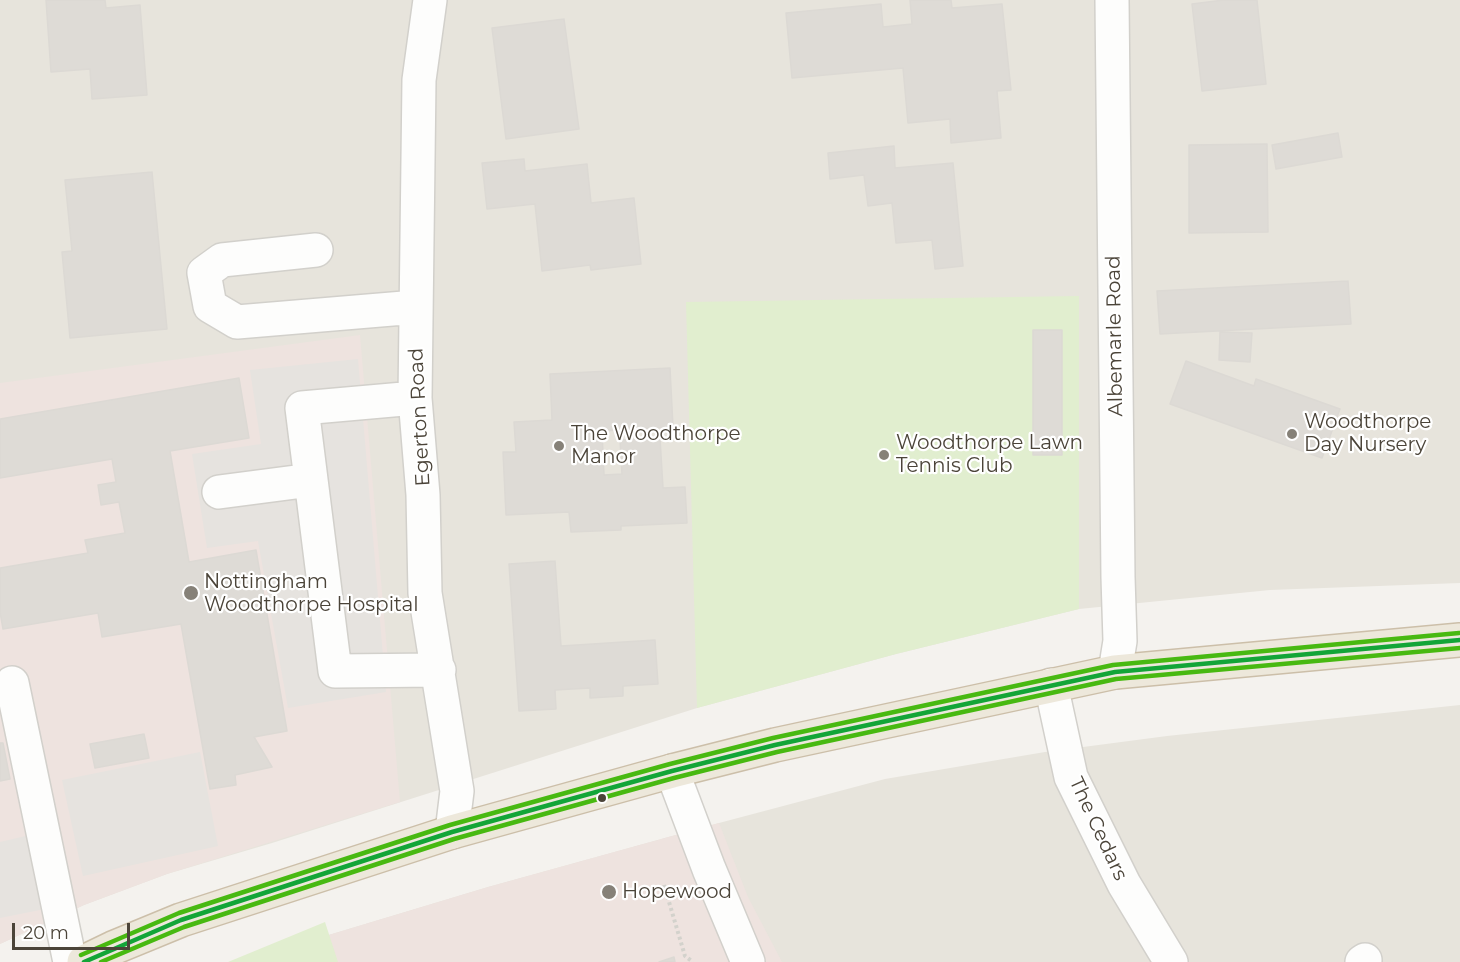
<!DOCTYPE html>
<html>
<head>
<meta charset="utf-8">
<style>
	body { margin:0 }
	#map { position:relative; width:1460px; height:962px; overflow:hidden; background:#f4f2ee; font-family:Montserrat,sans-serif }
	canvas { display:block }
	.scale { position:absolute; left:12px; top:923px; width:118px; height:27px; box-sizing:border-box; border:3px solid #4b4439; border-top:0; padding-left:8px; font-size:18px; line-height:21px; white-space:nowrap; color:#4b4439; -webkit-text-stroke:4px #fff; paint-order:stroke }
</style>
</head>
<body>
<div id="map">
<canvas width="1460" height="962"></canvas>
<div class="scale">20 m</div>
</div>
<script>
const c = document.querySelector('canvas').getContext('2d');
c.lineJoin = 'round';
function fillPath(path, color) { c.fillStyle = color; c.fill(path, 'evenodd'); }
const shape = rows => new Path2D(rows.map(r => 'M' + r).join(''));
function strokePath(path, color, width, dash) { c.strokeStyle = color; c.lineWidth = width; c.lineCap = dash ? 'butt' : 'round'; c.setLineDash(dash || []); c.stroke(path); }
function label(font, color, halo, rows, align = 'center') {
  c.font = font + ' Montserrat,sans-serif'; c.lineWidth = 4.5; c.setLineDash([]); c.textBaseline = 'middle'; c.strokeStyle = halo; c.fillStyle = color; for (const [text, x, y, turn = 0] of rows) {
    c.save(); c.translate(x, y); c.rotate((+turn || 0) * Math.PI / 180); c.textAlign = isNaN(turn) ? turn : align; if (halo) c.strokeText(text, 0, 0); c.fillText(text, 0, 0); c.restore();
  }
}
const residential = shape([
	[0,0,1460,0,1460,583,1270,590,1079,609,896,654,697,708,272,843,167,874,84,905,0,944],
	[1460,705,1460,962,239,962,488,887,719,823,885,779,1045,752,1167,736]
]);
const medical = shape([
	[360,335,400,802,167,874,84,905,0,944,0,383],
	[719,823,748,897,782,962,239,962,488,887]
]);
const green = shape([
	[1079,296,1079,609,896,654,697,708,686,302],
	[325,922,338,962,228,962]
]);
const parking = shape([
	[358,359,386,692,288,708,258,541,207,548,192,454,261,444,250,370],
	[200,752,218,846,83,876,62,780],
	[30,835,45,909,0,918,0,842]
]);
const building = shape([
	[46,0,105,0,106,8,140,5,147,95,92,99,90,69,51,72,46,0],
	[910,0,951,0,952,8,1002,4,1011,90,997,91,1001,138,951,143,950,119,908,123,903,68,792,78,786,13,881,4,883,27,912,24,910,0],
	[1224,0,1257,0,1266,84,1202,91,1192,4,1224,0],
	[564,19,579,129,506,139,492,28,564,19],
	[1338,133,1342,157,1276,169,1272,145,1338,133],
	[1267,144,1268,232,1189,233,1189,145,1267,144],
	[894,146,895,168,953,163,963,266,935,269,932,240,896,243,892,203,868,206,864,175,830,179,828,153,894,146],
	[524,159,525,171,587,164,591,203,634,198,641,264,591,270,590,265,542,271,535,204,487,209,482,163,524,159],
	[152,172,167,329,70,338,62,252,72,251,65,180,152,172],
	[1348,281,1351,324,1160,334,1157,291,1348,281],
	[1033,330,1062,330,1062,455,1033,455,1033,330],
	[1220,332,1252,333,1250,362,1219,360,1220,332],
	[1186,361,1254,386,1256,379,1340,409,1322,458,1170,404,1186,361],
	[670,368,673,427,602,431,604,475,622,474,620,440,660,438,663,488,685,487,687,523,621,526,621,530,571,532,569,512,506,515,503,452,516,452,514,422,552,420,550,374,670,368],
	[239,378,249,438,170,451,189,562,256,550,287,731,254,737,272,767,235,775,236,785,210,789,181,624,102,637,98,613,3,629,0,612,0,568,88,553,85,540,125,533,119,502,101,505,98,485,116,482,112,459,0,478,0,419,239,378],
	[555,561,561,646,655,640,658,684,623,686,623,696,590,698,590,688,555,690,556,709,519,711,509,564,555,561],
	[144,734,149,758,95,768,90,744,144,734],
	[0,743,3,743,10,779,0,781,0,743],
	[674,957,675,962,659,962,674,957]
]);
const path = shape([
	[664,885,685,956,693,962]
]);
const minor = shape([
	[430,0,419,80,415,398,423,495,425,593,457,791,452,832],
	[1112,0,1118,577,1120,641,1115,672],
	[316,250,222,260,204,273,210,306,237,322,416,307],
	[415,398,302,408,335,671,439,670],
	[219,492,311,480],
	[12,683,70,962],
	[1051,685,1071,777,1124,884,1171,962],
	[672,771,709,869,748,962],
	[1362,962,1365,960]
]);
const highway = shape([
	[84,962,113,948,181,920,452,832,672,771,775,745,1115,672,1460,640]
]);
const bus1 = shape([
	[84,962,181,920,452,832,672,771,775,745,1115,672,1460,640]
]);
const bus2 = shape([
	[101,962,184,927,454,839,674,778,777,752,1116,679,1460,648]
]);
const bus3 = shape([
	[81,955,179,913,450,825,670,764,773,738,1113,665,1459,633]
]);
const markers = [
	[1292,434,6,"#868178"],
	[559,446,6,"#868178"],
	[884,455,6,"#868178"],
	[191,593,8,"#868178"],
	[602,798,5,"#4b4439"],
	[609,892,8,"#868178"]
];
const streetNames = [
	["Albemarle Road",1115,336,-91],
	["Egerton Road",420,417,-93],
	["The Cedars",1098,829,65]
];
const poiNames = [
	["Woodthorpe",1304,422],
	["Day Nursery",1304,445],
	["The Woodthorpe",571,434],
	["Manor",571,457],
	["Woodthorpe Lawn",896,443],
	["Tennis Club",896,466],
	["Nottingham",204,582],
	["Woodthorpe Hospital",204,605],
	["Hopewood",622,892]
];
fillPath(residential, '#e7e4dc');
fillPath(medical, '#eee3df');
fillPath(green, '#e1eecf');
fillPath(parking, '#e6e3df');
fillPath(building, '#dedbd6');
strokePath(building, '#dcd9d4', 1.5);
strokePath(minor, '#d2d0cb', 36);
strokePath(highway, '#ccbfa9', 36);
strokePath(path, '#d3d2cc', 4, [3, 3]);
strokePath(minor, '#fdfdfc', 33);
strokePath(highway, '#ede8db', 33);
strokePath(bus1, '#13a538', 4.5);
strokePath(bus2, '#48b911', 4.5);
strokePath(bus3, '#48b911', 4.5);
for (const [x, y, r, color] of markers) { const dot = new Path2D(); dot.arc(x, y, r, 0, 2 * Math.PI); c.fillStyle = color; c.fill(dot); strokePath(dot, '#fff', 2); }
label('20px', '#4b4439', '#fff', streetNames);
label('20px', '#4b4439', '#fff', poiNames, 'left');
</script>
</body>
</html>
